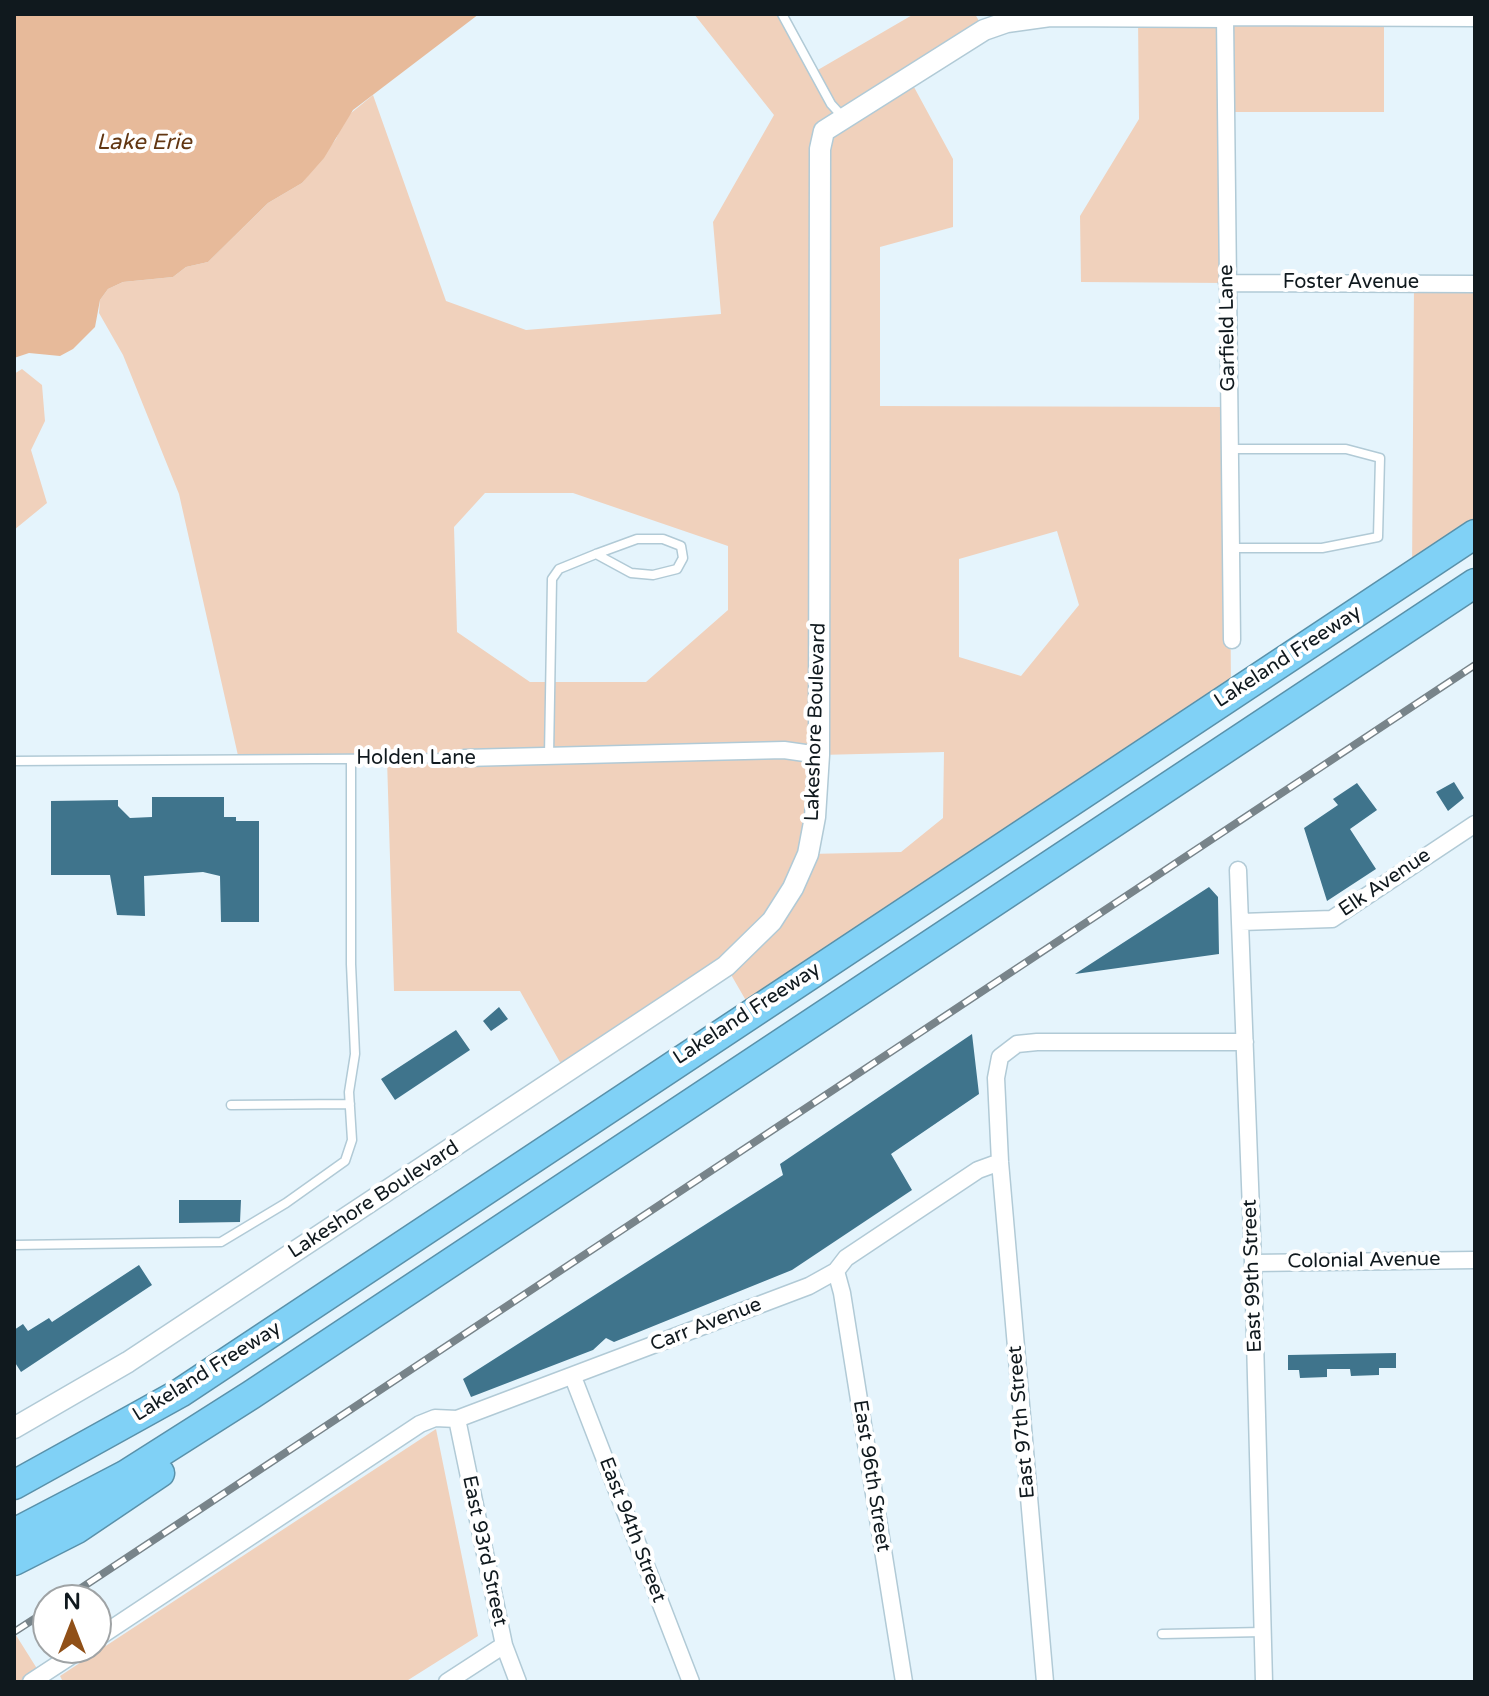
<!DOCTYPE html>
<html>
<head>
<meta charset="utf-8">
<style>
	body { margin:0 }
	#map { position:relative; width:1489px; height:1696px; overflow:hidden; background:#e5f4fc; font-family:"Varela Round",sans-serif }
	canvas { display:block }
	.frame { position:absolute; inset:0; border:16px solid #10191e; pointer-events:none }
	.north { position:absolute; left:32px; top:1584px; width:80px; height:80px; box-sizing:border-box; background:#fff; border:2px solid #9fa3a5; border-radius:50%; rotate:0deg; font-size:22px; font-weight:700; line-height:32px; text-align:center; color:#10191e }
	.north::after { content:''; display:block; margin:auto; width:28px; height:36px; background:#905018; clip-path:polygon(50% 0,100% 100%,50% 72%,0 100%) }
</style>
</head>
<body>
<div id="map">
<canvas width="1489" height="1696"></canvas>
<div class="frame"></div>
<div class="north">N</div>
</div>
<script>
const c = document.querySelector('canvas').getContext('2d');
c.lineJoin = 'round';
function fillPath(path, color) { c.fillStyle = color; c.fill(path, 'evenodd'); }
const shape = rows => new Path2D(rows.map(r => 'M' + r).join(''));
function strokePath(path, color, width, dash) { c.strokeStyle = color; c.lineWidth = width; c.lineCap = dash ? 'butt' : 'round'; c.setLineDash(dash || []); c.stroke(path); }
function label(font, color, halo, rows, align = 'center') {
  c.font = font + ' "Varela Round",sans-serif'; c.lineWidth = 8; c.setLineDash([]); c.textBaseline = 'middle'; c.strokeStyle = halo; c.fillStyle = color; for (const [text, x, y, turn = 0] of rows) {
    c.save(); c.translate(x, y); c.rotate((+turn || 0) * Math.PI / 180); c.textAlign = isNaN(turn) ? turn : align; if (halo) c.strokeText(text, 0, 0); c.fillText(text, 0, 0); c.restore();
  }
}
const green = shape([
	[694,14,782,14,816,71,914,14,975,14,984,30,908,76,953,159,953,227,880,247,880,406,1229,407,1231,694,752,1011,726,966,566,1073,520,991,394,991,387,759,239,760,179,494,123,355,99,313,100,300,108,289,123,282,173,277,186,267,208,262,268,203,302,183,336,139,345,118,373,95,446,301,526,330,721,314,713,222,774,115],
	[485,493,573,493,728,546,728,610,646,682,530,682,457,632,454,527],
	[1057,531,1079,605,1021,676,959,657,959,559],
	[944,752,943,818,901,852,809,854,819,755],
	[1138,17,1384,18,1384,112,1226,112,1227,283,1081,282,1080,216,1139,119],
	[1414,284,1475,284,1475,534,1412,575],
	[22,369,42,385,45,421,31,450,47,503,14,530,14,374],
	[436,1429,478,1636,405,1682,63,1682,60,1676],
	[14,1632,41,1675,31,1682,14,1682]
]);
const water = shape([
	[14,14,479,14,353,110,324,158,302,183,268,203,208,262,186,267,173,277,123,282,108,289,100,300,95,327,73,349,60,356,29,353,14,358]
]);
const building = shape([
	[1454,782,1464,798,1448,811,1436,792],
	[1357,783,1377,810,1350,829,1376,869,1327,901,1304,828,1338,805,1333,799],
	[152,797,224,797,224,817,236,817,236,821,259,821,259,922,221,922,220,876,203,872,144,876,145,916,117,915,110,875,51,875,51,801,118,800,118,806,130,818,152,817],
	[1209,887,1218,897,1219,954,1075,974],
	[499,1007,508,1019,491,1031,483,1021],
	[456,1030,470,1050,395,1100,381,1079],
	[972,1034,979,1094,891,1154,912,1190,792,1270,614,1342,606,1338,593,1350,471,1397,463,1379,783,1175,780,1164],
	[179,1200,241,1200,240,1222,179,1223],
	[139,1265,152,1285,21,1372,14,1361,14,1330,23,1324,28,1331,49,1318,52,1322],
	[1396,1353,1396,1368,1379,1368,1379,1375,1351,1376,1350,1369,1327,1369,1327,1377,1300,1378,1299,1370,1288,1370,1288,1355]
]);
const service = shape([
	[782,14,831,104,842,116],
	[1230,449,1346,449,1380,458,1378,537,1322,548,1231,548],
	[549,756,552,579,559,569,596,554,637,539,663,539,681,546,683,558,677,569,653,575,631,573,596,554],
	[14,761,464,758],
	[231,1105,350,1104],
	[14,1245,221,1242,286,1203,345,1161,352,1140,349,1092,355,1054,351,964,351,759],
	[1162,1634,1263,1632]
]);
const minor = shape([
	[1227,283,1475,284],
	[1232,640,1225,17,1475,18],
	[464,758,784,750,819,755],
	[1238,870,1253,1263,1264,1682],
	[1241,922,1332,919,1475,824],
	[1253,1263,1475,1260],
	[836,1271,842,1293,904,1682],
	[573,1377,691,1682],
	[457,1419,504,1645,518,1682],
	[96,1639,420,1424,435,1418,457,1419,809,1286,836,1271,846,1258,978,1170,1000,1162],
	[31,1682,83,1648],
	[447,1682,504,1645],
	[1045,1682,1000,1162,996,1078,1000,1057,1017,1044,1037,1042,1245,1042]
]);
const tertiary = shape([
	[14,1428,128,1362,672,1002,726,966,772,921,793,888,808,854,815,817,819,755,820,149,824,131,984,30,1007,22,1050,16,1225,17,1225,14]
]);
const motorway = shape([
	[14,1485,180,1393,1475,534],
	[14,1533,125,1475,251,1395,1475,583],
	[14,1561,77,1529,160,1473]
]);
const rail = shape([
	[63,1600,1475,665],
	[14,1632,48,1610]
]);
const streetNames = [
	["Foster Avenue",1351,283],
	["Garfield Lane",1228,328,-91],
	["Lakeland Freeway",1288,657,-33],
	["Lakeshore Boulevard",816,722,-88],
	["Holden Lane",416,759],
	["Elk Avenue",1385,883,-34],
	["Lakeland Freeway",747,1014,-33],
	["Lakeshore Boulevard",374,1200,-33],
	["Colonial Avenue",1364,1261,-1],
	["East 99th Street",1253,1276,-92],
	["Carr Avenue",706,1325,-21],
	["Lakeland Freeway",207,1372,-32],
	["East 97th Street",1022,1422,-95],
	["East 96th Street",871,1476,81],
	["East 94th Street",632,1530,69],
	["East 93rd Street",484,1551,78]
];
const waterNames = [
	["Lake Erie",144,143]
];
fillPath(green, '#f0d1bc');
fillPath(water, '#e7ba9a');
fillPath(building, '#3f748c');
strokePath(service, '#b1cad6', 11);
strokePath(minor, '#b1cad6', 19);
strokePath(tertiary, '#b1cad6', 23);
strokePath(motorway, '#5991aa', 31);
strokePath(service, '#fff', 8);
strokePath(minor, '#fff', 16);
strokePath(tertiary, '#fff', 20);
strokePath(motorway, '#80d1f6', 28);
strokePath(rail, '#78848a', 8);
strokePath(rail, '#fff', 5, [15]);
label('20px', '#10191e', '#fff', streetNames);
label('italic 22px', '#623713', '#fff', waterNames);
</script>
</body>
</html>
